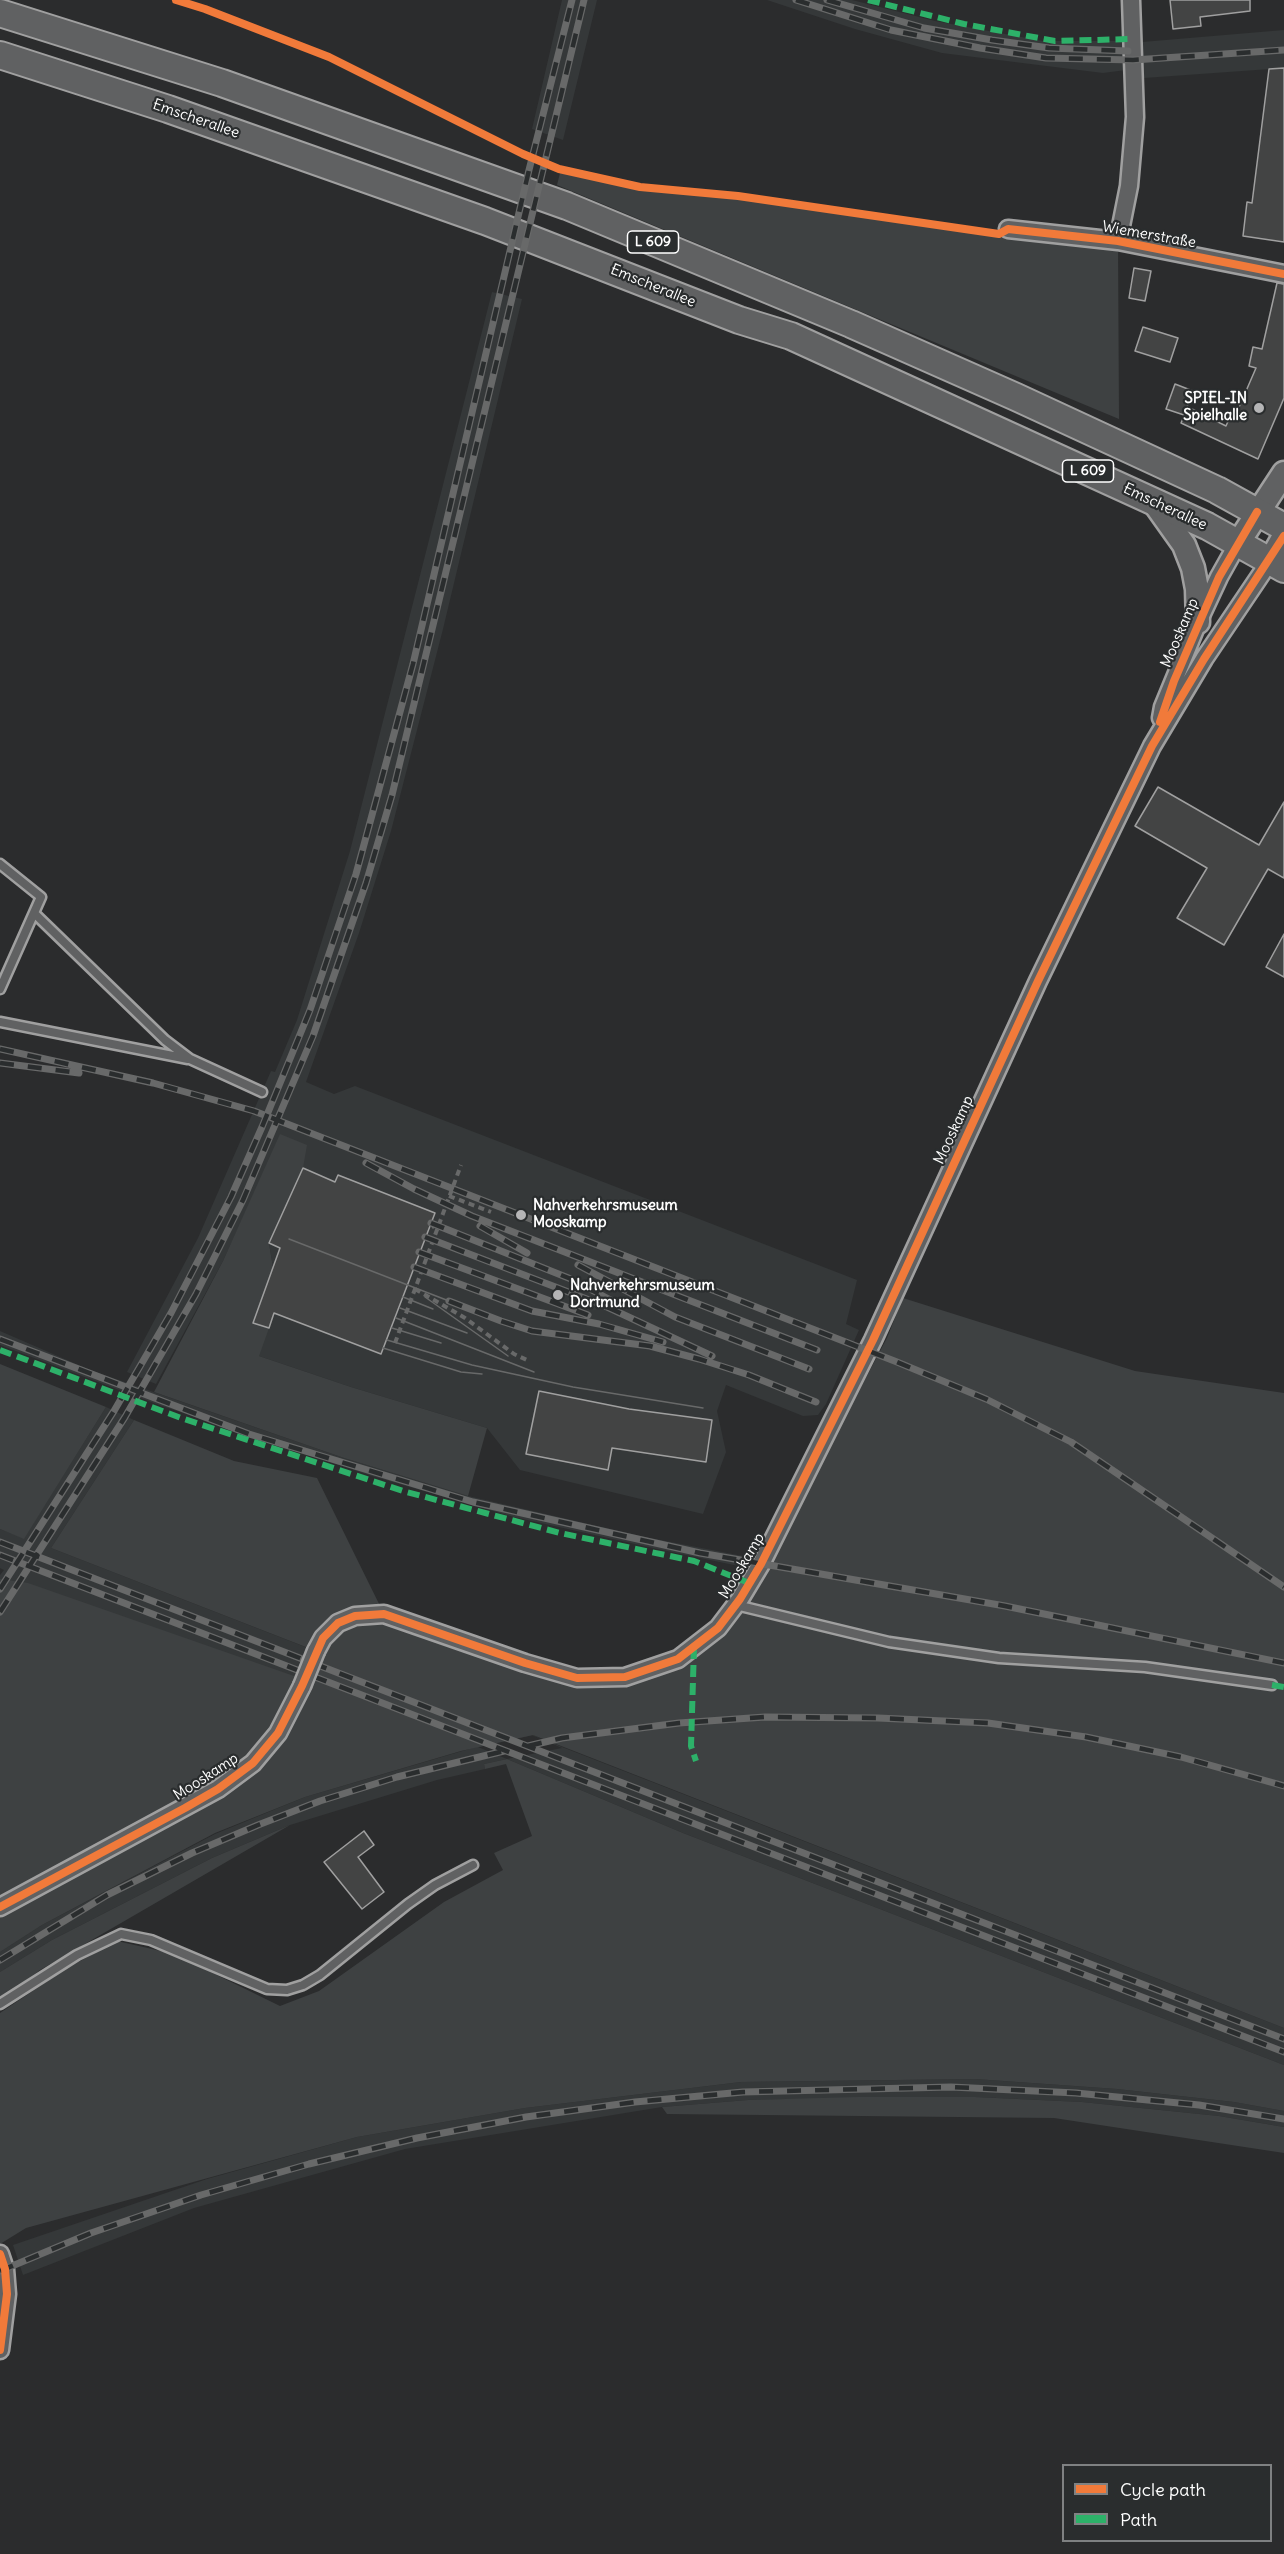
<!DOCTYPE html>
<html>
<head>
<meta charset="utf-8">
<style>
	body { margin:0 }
	#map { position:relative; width:1284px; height:2554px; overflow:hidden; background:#2b2c2d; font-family:Delius,sans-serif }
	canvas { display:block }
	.legend { position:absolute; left:1062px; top:2464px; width:210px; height:78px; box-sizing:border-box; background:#2a2d2e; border:2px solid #7f8182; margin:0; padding:8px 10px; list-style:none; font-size:18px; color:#fff }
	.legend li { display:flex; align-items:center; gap:12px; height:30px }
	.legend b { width:30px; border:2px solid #7f8182 }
</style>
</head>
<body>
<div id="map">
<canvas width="1284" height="2554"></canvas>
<ul class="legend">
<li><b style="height:8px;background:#f17a3a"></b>Cycle path</li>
<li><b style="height:8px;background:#2db169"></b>Path</li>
</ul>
</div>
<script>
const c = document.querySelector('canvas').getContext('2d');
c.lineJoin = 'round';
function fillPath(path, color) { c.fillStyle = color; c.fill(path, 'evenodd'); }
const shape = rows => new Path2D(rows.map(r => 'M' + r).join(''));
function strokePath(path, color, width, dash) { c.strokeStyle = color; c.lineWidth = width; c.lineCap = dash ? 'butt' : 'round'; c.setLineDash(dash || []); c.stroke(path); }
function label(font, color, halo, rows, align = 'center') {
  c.font = font + ' Delius,sans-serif'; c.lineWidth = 4.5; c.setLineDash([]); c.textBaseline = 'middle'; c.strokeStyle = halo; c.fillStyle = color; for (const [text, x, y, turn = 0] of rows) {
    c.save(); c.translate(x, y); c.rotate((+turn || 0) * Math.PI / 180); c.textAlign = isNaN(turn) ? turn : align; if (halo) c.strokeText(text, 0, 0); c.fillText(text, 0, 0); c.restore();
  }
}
const built = shape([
	[562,0,597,0,563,140,532,129],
	[767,0,852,0,935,21,1043,41,1124,41,1126,70,1103,73,942,53,855,29],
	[1284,30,1284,68,1144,78,1142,42],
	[492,292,522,299,443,629,391,831,359,933,306,1082,334,1094,355,1086,857,1280,846,1324,859,1330,826,1404,818,1415,803,1416,726,1385,717,1411,726,1452,703,1514,520,1470,487,1428,351,1387,259,1356,253,1323,273,1268,269,1243,282,1135,223,1261,156,1384,127,1372,198,1238,271,1071,275,1072,297,1020,350,851],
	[0,1331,90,1370,344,1458,468,1496,645,1537,753,1558,748,1568,653,1548,514,1517,372,1476,159,1405,0,1345],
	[106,1407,134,1420,51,1548,1284,2028,1284,2065,683,1833,507,1759,484,1764,485,1769,437,1780,290,1825,212,1858,52,1940,0,1972,0,1952,42,1925,215,1834,305,1797,476,1747,0,1626,0,1575,4,1570,0,1568,0,1529,24,1538],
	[533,1735,562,1748,507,1759,478,1747],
	[975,2079,1117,2089,1234,2102,1284,2111,1284,2127,1219,2116,1082,2102,975,2097,748,2100,662,2107,405,2149,194,2208,23,2275,13,2245,207,2179,357,2137,525,2108,741,2082]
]);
const green = shape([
	[560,173,640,187,735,195,999,234,1008,229,1118,241,1119,419,557,185],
	[280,1134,307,1145,303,1168,269,1243,273,1268,254,1323,269,1328,259,1356,351,1387,487,1428,468,1496,344,1458,154,1392,223,1261],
	[903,1298,1135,1371,1284,1393,1284,2028,533,1735,461,1751,305,1797,215,1833,42,1925,0,1952,0,1579,28,1583,294,1676,316,1651,51,1548,134,1420,234,1461,317,1478,384,1614,525,1663,625,1677,679,1670,722,1635,750,1596,887,1338],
	[0,1364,106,1407,24,1539,0,1529],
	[507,1759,683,1833,1284,2065,1284,2111,1234,2102,1117,2089,975,2079,741,2082,525,2108,357,2137,26,2228,0,2244,0,2013,67,1968,117,1941,174,1954,280,2006,319,1991,444,1902,503,1870,494,1853,532,1836,506,1764,485,1769,484,1764],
	[290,1825,40,1970,0,2000,0,1972,52,1940,212,1858],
	[858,2097,975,2097,1082,2102,1219,2116,1284,2127,1284,2153,1054,2118,667,2114,662,2107,748,2100]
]);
const building = shape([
	[1170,0,1250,0,1250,11,1200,17,1201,26,1173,29,1170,0],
	[1284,68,1284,242,1243,236,1247,202,1252,203,1269,69,1284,68],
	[1134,268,1151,271,1145,301,1129,298,1134,268],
	[1277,283,1284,284,1284,398,1258,459,1181,423,1188,407,1226,426,1229,419,1233,421,1256,368,1249,366,1253,347,1262,349,1277,283],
	[1143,327,1178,338,1170,362,1135,351,1143,327],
	[1175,384,1193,391,1184,415,1166,409,1175,384],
	[1158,787,1259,845,1284,802,1284,878,1268,869,1224,945,1177,918,1207,868,1135,826,1158,787],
	[1284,934,1284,977,1266,967,1284,934],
	[303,1168,335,1182,338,1175,435,1213,381,1354,274,1313,269,1328,253,1323,280,1248,269,1243,303,1168],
	[539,1391,629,1409,712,1420,706,1462,612,1448,608,1470,526,1454,539,1391],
	[364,1831,374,1845,358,1857,384,1892,362,1909,324,1862,364,1831]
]);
const path = shape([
	[449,1196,491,1212],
	[431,1223,436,1230],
	[415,1289,465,1318,514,1354,527,1360],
	[395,1343,461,1165]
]);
const lane = shape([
	[0,864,41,897,0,989],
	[34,913,165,1040,190,1059,262,1092],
	[0,1022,188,1059],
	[736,1605,889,1642,999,1658,1145,1667,1272,1685],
	[0,2004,77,1955,121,1934,151,1940,267,1989,287,1990,303,1985,320,1975,408,1904,435,1885,473,1865]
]);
const street = shape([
	[1008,229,1118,241,1284,274],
	[1118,241,1129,186,1135,117,1131,0],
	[1161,718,1163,707,1198,622,1219,577,1238,543],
	[316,1651,323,1638,338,1623,355,1616,384,1614,525,1663,577,1678,625,1677,678,1659,718,1628,740,1599,761,1564,873,1340,1038,981,1152,746,1204,659,1270,561],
	[0,1907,218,1789,253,1763,278,1733,302,1686],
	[0,2254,5,2269,7,2294,0,2350]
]);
const secondary = shape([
	[1152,500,1184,545,1193,568,1197,589,1198,622],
	[1238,543,1284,473],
	[1270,561,1284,536]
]);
const primary = shape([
	[0,13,222,83,567,206,851,324,1016,397,1217,490,1284,527],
	[0,55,168,109,485,221,739,320,791,336,1207,526,1284,569]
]);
const tram = shape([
	[289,1239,449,1301],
	[403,1297,433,1309],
	[425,1297,508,1356],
	[400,1308,467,1333],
	[396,1318,534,1372],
	[392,1328,441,1343],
	[387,1340,472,1365,573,1387,703,1408],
	[383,1348,461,1372,482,1374]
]);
const rail = shape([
	[796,0,891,30,980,48,1046,58,1133,60,1284,50],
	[827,0,924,28,992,40,1049,48,1128,51],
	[0,1049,153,1083,254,1111,897,1362,986,1399,1071,1442,1284,1587],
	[0,1063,79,1073],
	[366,1163,414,1189,472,1216,817,1350],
	[431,1223,571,1279,618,1304],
	[480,1226,527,1253],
	[425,1237,605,1306,712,1356],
	[419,1252,588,1315],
	[578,1265,675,1317,809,1369],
	[414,1267,532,1311,599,1324,663,1342],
	[449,1301,501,1321,532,1331,650,1346,699,1359,749,1375,816,1402],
	[0,1339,249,1434,473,1502,700,1553,1005,1606,1284,1663],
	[0,1542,1284,2039],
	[0,1555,1284,2052],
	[0,1589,114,1411,171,1313,231,1197,262,1127,310,1010,356,874,413,664,529,170,572,0],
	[0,1612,125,1417,196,1294,243,1200,313,1036,366,883,392,795,584,0],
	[528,1746,562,1738,679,1723,765,1717,878,1718,988,1723,1086,1737,1181,1757,1284,1786],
	[0,1960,107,1895,192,1853,258,1825,320,1801,397,1777,504,1751],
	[0,2271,91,2233,201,2195,309,2164,417,2138,526,2117,635,2102,743,2092,951,2087,1076,2093,1199,2105,1284,2119]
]);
const streetBridge = shape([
	[302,1686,316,1651]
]);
const quiet = shape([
	[868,0,964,24,1055,41,1132,39],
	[0,1350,181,1418,403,1491,560,1533,694,1561,749,1583],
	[694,1647,691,1746,696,1761],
	[1272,1685,1284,1687]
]);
const cycleway = shape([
	[176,0,205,9,329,57,523,154,559,169,640,187,738,196,999,234,1008,229,1118,241,1284,274],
	[1160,722,1174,681,1219,577,1257,512],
	[0,1907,185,1808,218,1789,253,1763,278,1733,302,1686,323,1638,338,1623,355,1616,384,1614,525,1663,577,1678,625,1677,678,1659,718,1628,740,1599,761,1564,873,1340,1038,981,1152,746,1204,659,1284,536],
	[0,2254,5,2269,7,2294,0,2350]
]);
const markers = [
	[1259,408,6,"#b5b5b6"],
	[521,1215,6,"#b5b5b6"],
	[558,1295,6,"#b5b5b6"]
];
const shields = [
	[653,242,51],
	[1088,471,51]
];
const shieldNames = [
	["L 609",653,242],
	["L 609",1088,471]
];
const streetNames = [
	["Emscherallee",196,119,19],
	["Wiemerstraße",1149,235,10],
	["Emscherallee",653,286,22],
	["Emscherallee",1165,507,25],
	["Mooskamp",1180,633,-67],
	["Mooskamp",954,1130,-65],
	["Mooskamp",742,1566,-59],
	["Mooskamp",206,1777,-33]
];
const poiNames = [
	["SPIEL-IN",1247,399,"right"],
	["Spielhalle",1247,416,"right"],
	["Nahverkehrsmuseum",533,1206],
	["Mooskamp",533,1223],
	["Nahverkehrsmuseum",570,1286],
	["Dortmund",570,1303]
];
fillPath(built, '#353839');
fillPath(green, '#3e4142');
fillPath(building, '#434444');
strokePath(building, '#a0a0a0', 1.5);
strokePath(lane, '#a0a0a0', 13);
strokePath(street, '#a0a0a0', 21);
strokePath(secondary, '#a0a0a0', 27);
strokePath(primary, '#a0a0a0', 30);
strokePath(path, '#686969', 4, [6, 4.5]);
strokePath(lane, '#606162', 8);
strokePath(street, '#606162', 16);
strokePath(secondary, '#606162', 22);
strokePath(primary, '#606162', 26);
strokePath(tram, '#686969', 1.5);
strokePath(rail, '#686969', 7);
strokePath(rail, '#2a2d2e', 4.5, [14]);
strokePath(streetBridge, '#a0a0a0', 21, []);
strokePath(streetBridge, '#606162', 16);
strokePath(quiet, '#2db169', 6, [12, 6]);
strokePath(cycleway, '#f17a3a', 8);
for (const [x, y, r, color] of markers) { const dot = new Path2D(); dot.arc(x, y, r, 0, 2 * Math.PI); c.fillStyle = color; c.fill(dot); strokePath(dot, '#2a2d2e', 2); }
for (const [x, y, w] of shields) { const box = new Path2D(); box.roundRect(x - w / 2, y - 11, w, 22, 4.5); c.fillStyle = '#2a2d2e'; c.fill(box); strokePath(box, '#fff', 1.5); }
label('bold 14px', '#fff', null, shieldNames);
label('15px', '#fff', '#2a2d2e', streetNames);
label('bold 15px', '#fff', '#2a2d2e', poiNames, 'left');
</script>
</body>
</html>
